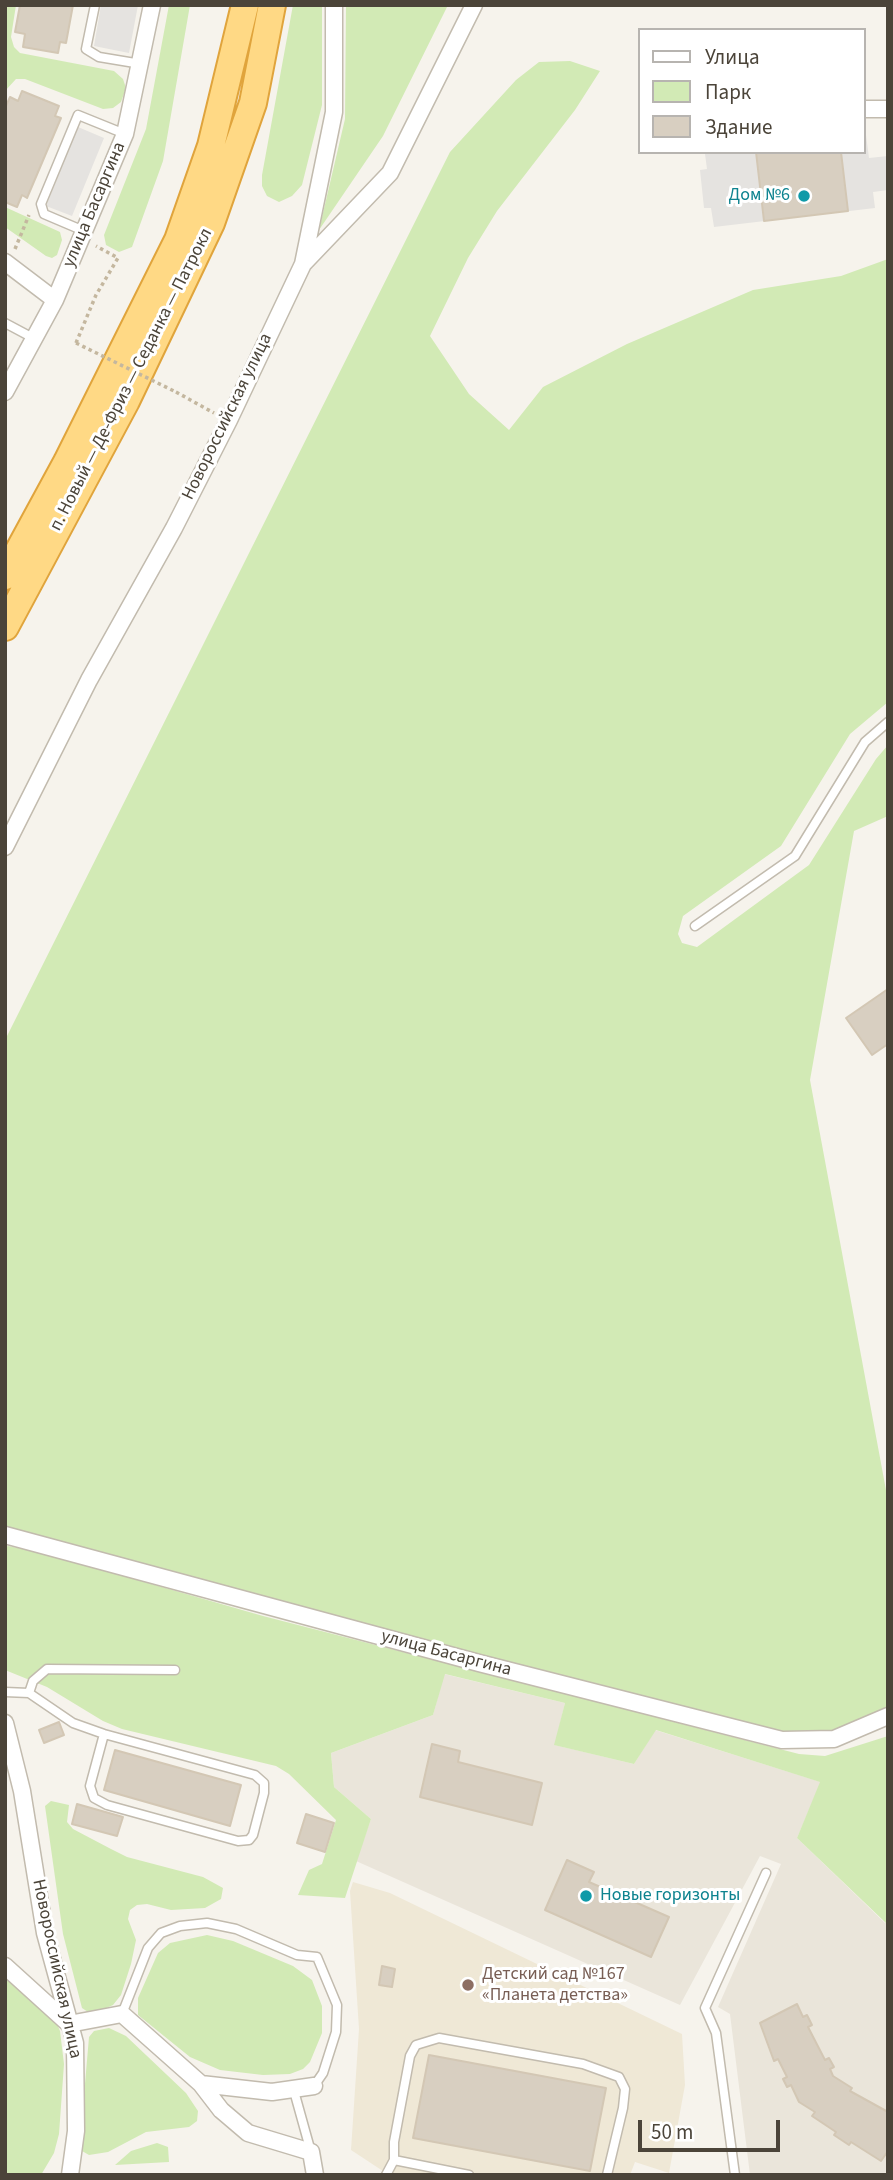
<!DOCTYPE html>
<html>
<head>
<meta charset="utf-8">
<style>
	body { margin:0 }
	#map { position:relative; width:893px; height:2180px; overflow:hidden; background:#f6f3ec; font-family:"Source Sans 3",sans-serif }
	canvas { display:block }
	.frame { position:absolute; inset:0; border:7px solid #4b4439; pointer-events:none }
	.legend { position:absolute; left:638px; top:28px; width:228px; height:126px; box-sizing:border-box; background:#fff; border:2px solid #b7b4b0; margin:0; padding:9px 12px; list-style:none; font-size:21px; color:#4b4439 }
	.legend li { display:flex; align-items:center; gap:14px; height:35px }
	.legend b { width:35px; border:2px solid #b7b4b0 }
	.scale { position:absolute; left:638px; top:2120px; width:142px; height:32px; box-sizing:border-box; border:4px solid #4b4439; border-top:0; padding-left:9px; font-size:21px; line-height:24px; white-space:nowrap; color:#4b4439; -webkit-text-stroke:5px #fff; paint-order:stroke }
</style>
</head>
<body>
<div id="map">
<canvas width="893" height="2180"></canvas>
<div class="frame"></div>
<ul class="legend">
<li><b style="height:9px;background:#fff"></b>Улица</li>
<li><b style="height:19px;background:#d2eab5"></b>Парк</li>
<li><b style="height:19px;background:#d8cfc1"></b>Здание</li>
</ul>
<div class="scale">50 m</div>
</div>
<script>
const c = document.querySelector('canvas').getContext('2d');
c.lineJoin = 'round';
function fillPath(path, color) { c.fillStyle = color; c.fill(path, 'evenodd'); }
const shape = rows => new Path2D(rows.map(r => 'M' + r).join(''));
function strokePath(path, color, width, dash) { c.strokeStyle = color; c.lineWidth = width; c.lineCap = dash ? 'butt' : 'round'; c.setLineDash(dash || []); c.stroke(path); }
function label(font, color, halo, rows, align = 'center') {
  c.font = font + ' "Source Sans 3",sans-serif'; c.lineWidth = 6; c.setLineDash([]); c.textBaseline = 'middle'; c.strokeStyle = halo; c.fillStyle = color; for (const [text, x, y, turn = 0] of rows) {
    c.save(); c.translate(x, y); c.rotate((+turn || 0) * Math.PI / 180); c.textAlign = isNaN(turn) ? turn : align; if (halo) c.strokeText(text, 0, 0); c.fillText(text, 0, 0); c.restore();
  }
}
const residential = shape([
	[444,1674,565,1703,555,1745,634,1764,655,1730,821,1782,797,1838,885,1923,888,1921,888,2175,750,2175,730,2014,718,2007,781,1864,760,1856,680,2005,356,1861,371,1819,334,1787,331,1753,433,1715]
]);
const education = shape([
	[353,1882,390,1893,682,2034,685,2085,669,2173,635,2162,630,2175,389,2175,351,2150,359,2029,350,1891]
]);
const green = shape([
	[7,5,16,5,11,37,14,47,20,53,114,71,123,79,126,88,121,102,113,108,103,109,25,79,16,79,5,91],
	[169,5,190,5,163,161,132,247,119,252,106,245,104,235,146,129],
	[293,5,322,5,322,105,302,185,292,196,279,202,267,196,262,186,262,175],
	[346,5,448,5,383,136,319,230,345,119],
	[570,61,600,71,575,110,497,211,468,258,430,336,469,394,509,430,543,387,627,344,753,290,841,276,888,259,888,702,850,734,781,846,683,916,678,934,682,943,697,947,809,865,876,759,888,745,888,816,854,831,810,1080,888,1501,888,1714,832,1732,789,1736,714,1724,5,1529,5,1040,450,152,516,80,539,62],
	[5,207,60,232,62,240,57,255,52,258,46,256,5,227],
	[8,1546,47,1554,263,1616,799,1754,825,1756,888,1736,888,1921,886,1923,797,1838,820,1782,656,1730,634,1764,554,1745,565,1703,445,1674,433,1715,331,1753,334,1787,371,1819,345,1898,298,1895,309,1870,322,1864,336,1820,289,1774,276,1766,122,1729,103,1721,47,1687,5,1670,5,1547],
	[51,1801,69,1805,67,1822,73,1829,111,1849,127,1857,203,1877,223,1888,221,1899,205,1908,171,1910,147,1904,137,1905,130,1910,128,1919,136,1940,131,1964,121,1995,113,2005,104,2009,88,2012,82,2008,63,1934,45,1806],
	[207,1935,233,1941,293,1966,312,1980,322,2006,322,2033,310,2062,303,2069,290,2074,263,2075,220,2070,190,2057,138,2015,138,1998,158,1953,170,1943],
	[5,1977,56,2022,60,2031,64,2064,59,2134,54,2153,41,2175,5,2175],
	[109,2028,126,2036,186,2093,198,2111,197,2121,189,2127,146,2132,108,2152,89,2155,82,2151,80,2142,89,2037,94,2031],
	[157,2143,168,2147,169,2162,115,2165,131,2151]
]);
const parking = shape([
	[101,5,138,5,129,53,94,46],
	[78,127,104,138,72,216,46,206],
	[866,135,869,158,888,156,888,190,873,192,875,208,714,227,711,208,704,208,700,170,707,169,705,154,863,152,863,136]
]);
const building = shape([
	[20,5,73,5,66,43,60,42,58,53,23,47,25,34,15,32,20,5],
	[22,91,59,106,55,116,61,118,27,198,22,195,17,207,5,202,5,108,10,97,18,101,22,91],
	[756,152,841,152,848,211,764,221,756,152],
	[888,989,888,1044,872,1055,846,1018,888,989],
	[59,1722,64,1735,44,1743,39,1730,59,1722],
	[432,1744,460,1751,458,1762,542,1783,532,1825,420,1797,432,1744],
	[115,1750,241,1785,230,1826,104,1790,115,1750],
	[77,1804,123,1817,117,1836,72,1824,77,1804],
	[306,1814,334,1823,325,1852,297,1843,306,1814],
	[567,1860,594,1872,589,1882,669,1917,651,1957,545,1910,567,1860],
	[382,1966,395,1969,392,1987,379,1985,382,1966],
	[797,2004,803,2017,807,2015,812,2025,808,2027,825,2060,829,2058,834,2067,830,2069,833,2076,852,2088,850,2091,888,2112,888,2151,881,2161,851,2142,849,2145,834,2135,836,2132,812,2116,815,2112,799,2102,791,2085,787,2087,783,2079,787,2077,778,2059,774,2061,760,2023,797,2004],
	[429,2055,606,2088,590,2171,413,2138,429,2055]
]);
const path = shape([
	[15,249,29,215],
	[76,343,96,295,118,258,96,246],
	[176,392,214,413]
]);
const service = shape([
	[95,5,86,49,99,57,141,64],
	[84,231,44,214,41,204,78,115,125,134],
	[5,323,35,339],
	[695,926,795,856,865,742,888,722],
	[5,1692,29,1693,73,1723,104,1734,255,1775,264,1783,264,1793,253,1835,249,1840,238,1841,107,1805,94,1798,90,1786,104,1734],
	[29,1693,33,1681,47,1669,175,1670],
	[122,2014,148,1948,161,1933,180,1926,207,1923,236,1929,297,1955,317,1957,337,2005,336,2032,323,2073,314,2086],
	[294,2091,311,2152],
	[394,2160,469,2175],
	[386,2175,394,2160,394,2142,410,2056,416,2045,439,2038,583,2064,619,2077,625,2089,623,2108,607,2175],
	[735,2175,716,2033,705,2008,766,1873]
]);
const minor = shape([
	[863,109,888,109],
	[5,262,55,300],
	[303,264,334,112,334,5],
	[5,392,55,300,125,134,152,5],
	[5,847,89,680,174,528,229,420,303,264,390,173,474,5],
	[5,1535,479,1663,782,1740,834,1739,888,1716],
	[5,1723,22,1791,45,1933,75,2043,76,2131,70,2175],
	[5,1966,69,2024,122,2014,201,2084,221,2110,248,2133,311,2152,315,2175],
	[201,2084,272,2092,314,2086]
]);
const trunk = shape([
	[5,576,67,462,178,240,211,146,245,5],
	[5,627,126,401,211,223,253,103,272,5]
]);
const pathBridge = shape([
	[76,343,176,392]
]);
const markers = [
	[804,196,7,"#0f9aa8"],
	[586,1896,7,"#0f9aa8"],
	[468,1985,7,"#8d6e63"]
];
const cultureNames = [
	["Дом №6",790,196],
	["Новые горизонты",600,1896,"left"]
];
const streetNames = [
	["улица Басаргина",95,205,-67],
	["п. Новый — Де-Фриз — Седанка — Патрокл",132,380,-63],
	["Новороссийская улица",228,417,-64],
	["улица Басаргина",446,1654,15],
	["Новороссийская улица",56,1969,78]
];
const educationNames = [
	["Детский сад №167",482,1975],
	["«Планета детства»",482,1996]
];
fillPath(residential, '#eae5da');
fillPath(education, '#efe8d6');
fillPath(green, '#d2eab5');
fillPath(parking, '#e5e3e0');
fillPath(building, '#d8cfc1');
strokePath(building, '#d3c7b4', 2);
strokePath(service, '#c2bbae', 11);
strokePath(minor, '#c2bbae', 19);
strokePath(trunk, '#e0a43c', 30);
strokePath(path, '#c4b79f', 3.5, [3.5, 3.5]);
strokePath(service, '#fff', 8);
strokePath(minor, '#fff', 16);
strokePath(trunk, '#ffd985', 26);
strokePath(pathBridge, '#c4b79f', 3.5, [3.5, 3.5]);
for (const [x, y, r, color] of markers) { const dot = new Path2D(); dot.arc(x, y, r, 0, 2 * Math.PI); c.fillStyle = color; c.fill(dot); strokePath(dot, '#fff', 2.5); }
label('18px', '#0d838f', '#fff', cultureNames, 'right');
label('18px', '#4b4439', '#fff', streetNames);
label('18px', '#785e54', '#fff', educationNames, 'left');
</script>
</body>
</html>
